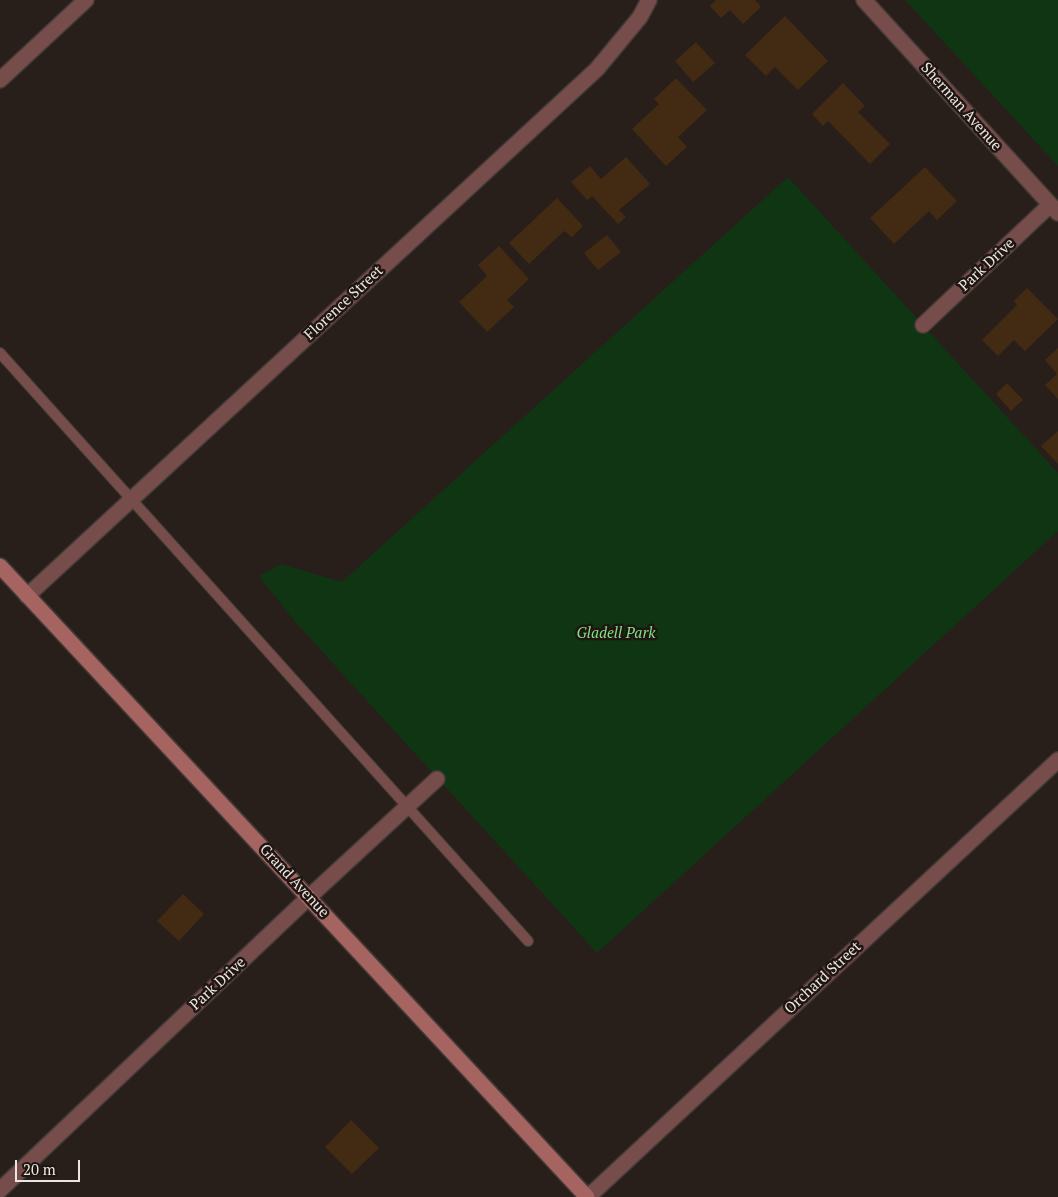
<!DOCTYPE html>
<html>
<head>
<meta charset="utf-8">
<style>
	body { margin:0 }
	#map { position:relative; width:1058px; height:1197px; overflow:hidden; background:#281f1b; font-family:"PT Serif",serif }
	canvas { display:block }
	.scale { position:absolute; left:15px; top:1160px; width:65px; height:22px; box-sizing:border-box; border:2px solid #ece5e3; border-top:0; padding-left:6px; font-size:15px; line-height:18px; white-space:nowrap; color:#ece5e3; -webkit-text-stroke:4px #1f1612; paint-order:stroke }
</style>
</head>
<body>
<div id="map">
<canvas width="1058" height="1197"></canvas>
<div class="scale">20 m</div>
</div>
<script>
const c = document.querySelector('canvas').getContext('2d');
c.lineJoin = 'round';
function fillPath(path, color) { c.fillStyle = color; c.fill(path, 'evenodd'); }
const shape = rows => new Path2D(rows.map(r => 'M' + r).join(''));
function strokePath(path, color, width, dash) { c.strokeStyle = color; c.lineWidth = width; c.lineCap = dash ? 'butt' : 'round'; c.setLineDash(dash || []); c.stroke(path); }
function label(font, color, halo, rows, align = 'center') {
  c.font = font + ' "PT Serif",serif'; c.lineWidth = 5; c.setLineDash([]); c.textBaseline = 'middle'; c.strokeStyle = halo; c.fillStyle = color; for (const [text, x, y, turn = 0] of rows) {
    c.save(); c.translate(x, y); c.rotate((+turn || 0) * Math.PI / 180); c.textAlign = isNaN(turn) ? turn : align; if (halo) c.strokeText(text, 0, 0); c.fillText(text, 0, 0); c.restore();
  }
}
const green = shape([
	[905,0,1058,0,1058,166],
	[788,177,1058,473,1058,531,597,953,296,623,259,576,281,564,342,582]
]);
const building = shape([
	[716,0,755,0,761,7,743,24,730,10,721,18,710,6],
	[785,16,828,61,798,90,775,67,766,76,745,55],
	[696,42,715,63,693,82,675,61],
	[676,78,707,110,678,137,687,147,666,166,632,129,659,104,654,99],
	[843,83,865,106,858,112,890,144,870,164,828,121,823,126,812,114],
	[626,157,650,184,619,210,626,217,618,224,592,196,587,200,571,182,590,166,601,179],
	[925,167,957,201,937,220,929,211,894,244,870,218],
	[557,198,583,226,572,237,564,231,529,264,509,243],
	[607,235,621,252,598,270,584,253],
	[499,246,529,279,507,300,514,307,487,332,459,302,487,276,478,265],
	[1027,288,1058,319,1025,351,1014,340,998,356,982,340,1017,305,1014,301],
	[1058,348,1058,399,1045,385,1057,374,1045,360],
	[1007,383,1023,400,1011,411,996,394],
	[1058,431,1058,464,1041,446],
	[183,894,204,914,179,941,157,921],
	[351,1120,379,1148,352,1174,325,1147]
]);
const lane = shape([
	[0,353,528,941]
]);
const street = shape([
	[864,0,1058,213],
	[0,80,86,0],
	[923,325,1050,205],
	[27,596,597,69,640,17,649,0],
	[0,1190,309,897,437,779],
	[588,1197,1058,760]
]);
const secondary = shape([
	[0,566,587,1197]
]);
const streetNames = [
	["Sherman Avenue",961,107,48],
	["Park Drive",987,265,-43],
	["Florence Street",344,303,-43],
	["Grand Avenue",294,881,47],
	["Orchard Street",823,978,-43],
	["Park Drive",218,984,-43]
];
const parkNames = [
	["Gladell Park",616,634]
];
fillPath(green, '#103513');
fillPath(building, '#422b12');
strokePath(lane, '#433b37', 12);
strokePath(street, '#433b37', 18);
strokePath(secondary, '#433b37', 18);
strokePath(lane, '#764d4b', 10);
strokePath(street, '#764d4b', 15);
strokePath(secondary, '#a66461', 15);
label('15px', '#ece5e3', '#1f1612', streetNames);
label('italic 15px', '#80e184', '#1f1612', parkNames);
</script>
</body>
</html>
